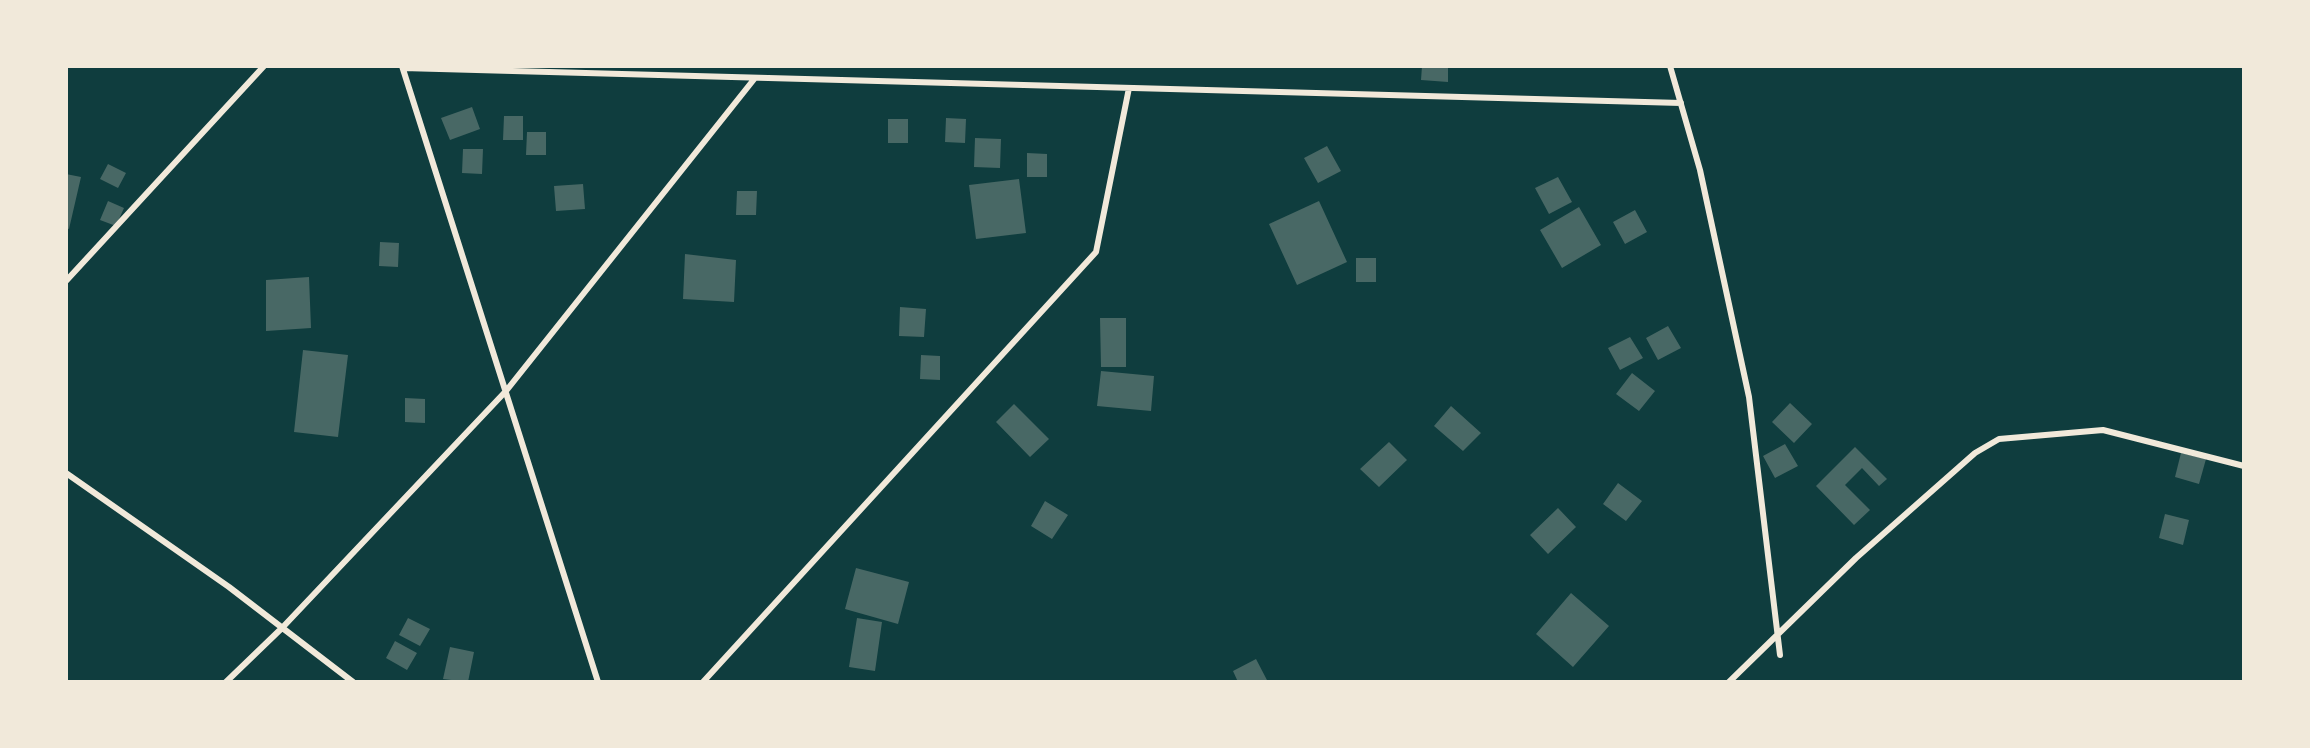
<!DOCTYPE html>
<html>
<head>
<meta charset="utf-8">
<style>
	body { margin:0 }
	#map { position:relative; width:2310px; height:748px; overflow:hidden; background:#0f3d3e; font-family:"Source Sans 3",sans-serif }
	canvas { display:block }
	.frame { position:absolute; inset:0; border:68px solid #f1e9da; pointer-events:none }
</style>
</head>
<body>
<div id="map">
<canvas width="2310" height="748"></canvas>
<div class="frame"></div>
</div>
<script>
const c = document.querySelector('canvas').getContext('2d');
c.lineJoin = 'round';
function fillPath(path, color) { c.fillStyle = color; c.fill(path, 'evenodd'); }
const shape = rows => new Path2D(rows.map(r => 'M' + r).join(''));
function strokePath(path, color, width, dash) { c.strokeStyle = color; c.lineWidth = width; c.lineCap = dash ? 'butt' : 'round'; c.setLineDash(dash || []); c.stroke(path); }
const building = shape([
	[1422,66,1448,66,1448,82,1421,80],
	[472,107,480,129,450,140,441,118],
	[504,116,523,116,523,140,503,140],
	[946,118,966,119,965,143,945,142],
	[888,119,908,119,908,143,888,143],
	[527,132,546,132,546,155,526,155],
	[975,138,1001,139,1000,168,974,167],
	[1327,146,1341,171,1318,183,1304,158],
	[463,149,483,149,482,174,462,173],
	[1027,153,1047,154,1047,177,1027,177],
	[108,164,126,173,118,188,100,179],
	[66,174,81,177,69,229,66,228],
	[1558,177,1572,202,1549,214,1535,188],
	[1019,179,1026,233,976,239,969,185],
	[583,184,585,209,556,211,554,186],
	[737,191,757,191,756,215,736,215],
	[108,201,124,208,116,226,100,220],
	[1319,201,1347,262,1297,285,1269,224],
	[1579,207,1601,245,1562,268,1540,230],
	[1635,210,1647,232,1625,244,1613,222],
	[380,242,399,243,398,267,379,266],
	[685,254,736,260,734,302,683,299],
	[1356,258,1376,258,1376,282,1356,282],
	[309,277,311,328,266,331,266,280],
	[900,307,926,309,924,337,899,336],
	[1100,318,1126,318,1126,367,1101,367],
	[1668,326,1681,348,1658,360,1646,338],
	[1630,337,1643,358,1620,370,1608,348],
	[303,350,348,355,338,437,294,432],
	[921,355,940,356,940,380,920,379],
	[1101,371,1154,376,1151,411,1097,406],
	[1632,373,1655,391,1639,411,1616,394],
	[405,398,425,399,425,423,405,422],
	[1790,403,1812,424,1794,443,1772,422],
	[1014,404,1049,439,1030,457,996,422],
	[1451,406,1481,433,1463,451,1434,426],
	[1389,442,1407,460,1379,487,1360,469],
	[1785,444,1798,466,1775,478,1763,456],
	[1855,447,1887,479,1879,486,1862,468,1845,485,1870,510,1854,525,1816,486],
	[2181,453,2206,459,2199,484,2175,477],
	[1618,483,1642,501,1626,521,1603,504],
	[1045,501,1068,515,1052,539,1031,526],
	[1558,508,1576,527,1548,554,1530,535],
	[2165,514,2189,520,2183,545,2159,538],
	[856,568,909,582,898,624,845,609],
	[1571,593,1609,626,1573,667,1536,634],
	[408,618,430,629,420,646,399,635],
	[857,618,882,622,875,671,849,667],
	[395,641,417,653,407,670,386,658],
	[450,647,474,652,468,682,443,679],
	[1256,659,1268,682,1238,682,1233,671]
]);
const minor = shape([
	[402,66,598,682],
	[1670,66,1700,170,1749,397,1780,655],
	[403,68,1681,103],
	[66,281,264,66],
	[66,473,229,587,353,682],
	[226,682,282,628,506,391,755,78],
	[703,682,1096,252,1129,88],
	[1729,682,1856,558,1975,453,1999,439,2103,430,2244,466]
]);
fillPath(building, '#486865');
strokePath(minor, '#f1e9da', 6);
</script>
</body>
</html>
